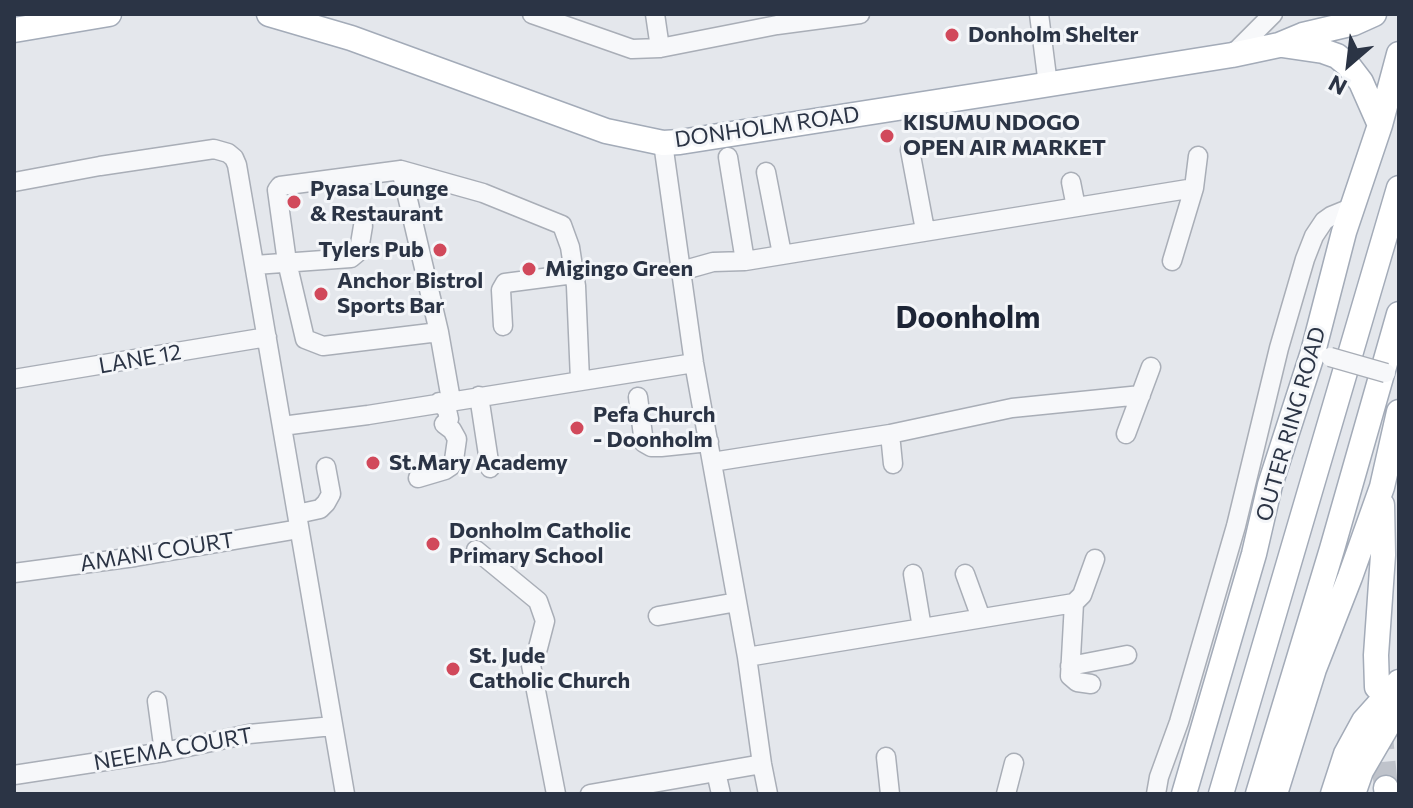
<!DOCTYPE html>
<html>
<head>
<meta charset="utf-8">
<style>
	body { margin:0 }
	#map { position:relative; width:1413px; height:808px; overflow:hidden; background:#e4e7ec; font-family:Commissioner,sans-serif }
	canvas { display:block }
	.frame { position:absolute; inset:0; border:16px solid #2b3445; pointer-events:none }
	.north { position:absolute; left:1309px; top:24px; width:80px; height:80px; -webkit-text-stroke:6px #f4f6f9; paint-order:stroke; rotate:208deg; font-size:22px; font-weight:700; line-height:32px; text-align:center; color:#2b3445 }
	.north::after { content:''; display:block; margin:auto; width:28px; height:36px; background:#2b3445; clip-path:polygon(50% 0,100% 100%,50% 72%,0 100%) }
</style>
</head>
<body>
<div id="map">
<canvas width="1413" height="808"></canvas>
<div class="frame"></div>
<div class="north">N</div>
</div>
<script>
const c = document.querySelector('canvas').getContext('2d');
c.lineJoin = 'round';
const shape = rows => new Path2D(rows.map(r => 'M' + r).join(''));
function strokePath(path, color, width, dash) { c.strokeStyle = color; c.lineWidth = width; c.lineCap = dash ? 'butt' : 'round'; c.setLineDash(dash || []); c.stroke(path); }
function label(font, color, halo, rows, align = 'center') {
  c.font = font + ' Commissioner,sans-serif'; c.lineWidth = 6; c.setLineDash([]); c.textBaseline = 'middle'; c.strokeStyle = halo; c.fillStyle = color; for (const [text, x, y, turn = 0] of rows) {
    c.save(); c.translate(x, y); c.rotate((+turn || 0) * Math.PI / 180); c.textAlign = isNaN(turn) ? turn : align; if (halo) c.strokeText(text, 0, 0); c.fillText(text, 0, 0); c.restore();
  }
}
const majorTunnel = shape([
	[1380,726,1386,788]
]);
const minor = shape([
	[532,14,632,49,660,48,777,25,860,14],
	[655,14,660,48],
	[1039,14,1048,85],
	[1232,55,1273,14],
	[663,143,694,363,747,657,762,764,768,794],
	[910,150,925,230],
	[728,157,745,261],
	[401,170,439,332,451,400],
	[766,172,782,254],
	[14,182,100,166,214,149,228,153,234,158,237,165,345,794],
	[1071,182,1076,207],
	[1172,261,1194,188,1198,156],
	[255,265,351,258,357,253,360,244,363,226],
	[681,271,713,262,745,261,1194,188],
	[503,326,501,290,505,283,574,274],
	[439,332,323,346,305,339,287,262,277,190,280,186,401,170,483,193,562,225,570,247,576,286,580,380],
	[14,379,267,337],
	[479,396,490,468],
	[638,397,644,443,651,447,661,447,709,442],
	[282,426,368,415,694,363],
	[890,434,893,464],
	[1126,434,1151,367],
	[712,462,890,434,1012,408,1141,395],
	[418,478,445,470,451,466,454,460,457,439,452,430,444,424,449,419,447,410,439,402],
	[297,514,320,509,326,503,331,494,326,467],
	[476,550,538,601,545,621,538,648,531,665,556,794],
	[14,573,135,557,299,529],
	[913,574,922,628],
	[965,574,981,618],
	[1074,603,1070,676,1077,682,1091,684],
	[658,616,737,602],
	[747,657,1074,603,1082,595,1095,559],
	[1070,666,1127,655],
	[157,701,164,752],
	[886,757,890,794],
	[716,772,721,794],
	[14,775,164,752,249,734,333,726],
	[590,794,762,764],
	[1006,794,1014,763],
	[1156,794,1159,777,1179,722,1236,526,1279,348,1305,259,1314,236,1324,221,1331,216,1353,207]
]);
const major = shape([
	[269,14,351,38,606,131,663,143,680,142,1013,90,1232,55,1279,45,1303,35,1354,23,1374,14],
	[14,30,109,14],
	[1282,45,1323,51,1337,56,1348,65,1361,82,1380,125],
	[1377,687,1376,655,1383,555,1382,505],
	[1386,788,1387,794],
	[1184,794,1254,554,1270,485,1313,352,1344,232,1380,125,1399,54],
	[1221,794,1399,188],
	[1258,794,1332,549,1399,314],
	[1275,794,1314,669,1350,577,1382,487,1399,412],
	[1333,794,1346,754,1364,721,1399,682],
	[1353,794,1361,771,1399,706]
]);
const minorBridge = shape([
	[1330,357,1386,373]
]);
const markers = [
	[952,35,8,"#d1495b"],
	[887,136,8,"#d1495b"],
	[294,202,8,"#d1495b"],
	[440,250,8,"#d1495b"],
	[529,269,8,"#d1495b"],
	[321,294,8,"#d1495b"],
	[577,428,8,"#d1495b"],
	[373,463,8,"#d1495b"],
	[433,544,8,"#d1495b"],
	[453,669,8,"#d1495b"]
];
const poiNames = [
	["Donholm Shelter",968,35],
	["KISUMU NDOGO",903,123],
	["OPEN AIR MARKET",903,148],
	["Pyasa Lounge",310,189],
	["& Restaurant",310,214],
	["Tylers Pub",424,250,"right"],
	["Migingo Green",545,269],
	["Anchor Bistrol",337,281],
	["Sports Bar",337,306],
	["Pefa Church",593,415],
	["- Doonholm",593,440],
	["St.Mary Academy",389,463],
	["Donholm Catholic",449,531],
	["Primary School",449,556],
	["St. Jude",469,656],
	["Catholic Church",469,681]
];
const streetNames = [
	["DONHOLM ROAD",767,127,-8],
	["LANE 12",140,359,-10],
	["OUTER RING ROAD",1291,424,-74],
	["AMANI COURT",157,552,-9],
	["NEEMA COURT",173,749,-10]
];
const districtNames = [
	["Doonholm",968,318]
];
strokePath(majorTunnel, '#bfc3cb', 24, [24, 12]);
strokePath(minor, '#a9aeb7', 21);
strokePath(major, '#a3abb8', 27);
strokePath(minor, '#f7f8fa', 18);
strokePath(major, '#fff', 24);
strokePath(minorBridge, '#a9aeb7', 21, []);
strokePath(minorBridge, '#f7f8fa', 18);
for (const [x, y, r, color] of markers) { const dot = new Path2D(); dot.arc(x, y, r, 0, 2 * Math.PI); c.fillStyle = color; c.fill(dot); strokePath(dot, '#f4f6f9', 3); }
label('bold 22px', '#2b3445', '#f4f6f9', poiNames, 'left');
label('22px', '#2b3445', '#f4f6f9', streetNames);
label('bold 30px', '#1d2536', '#f4f6f9', districtNames);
</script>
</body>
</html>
